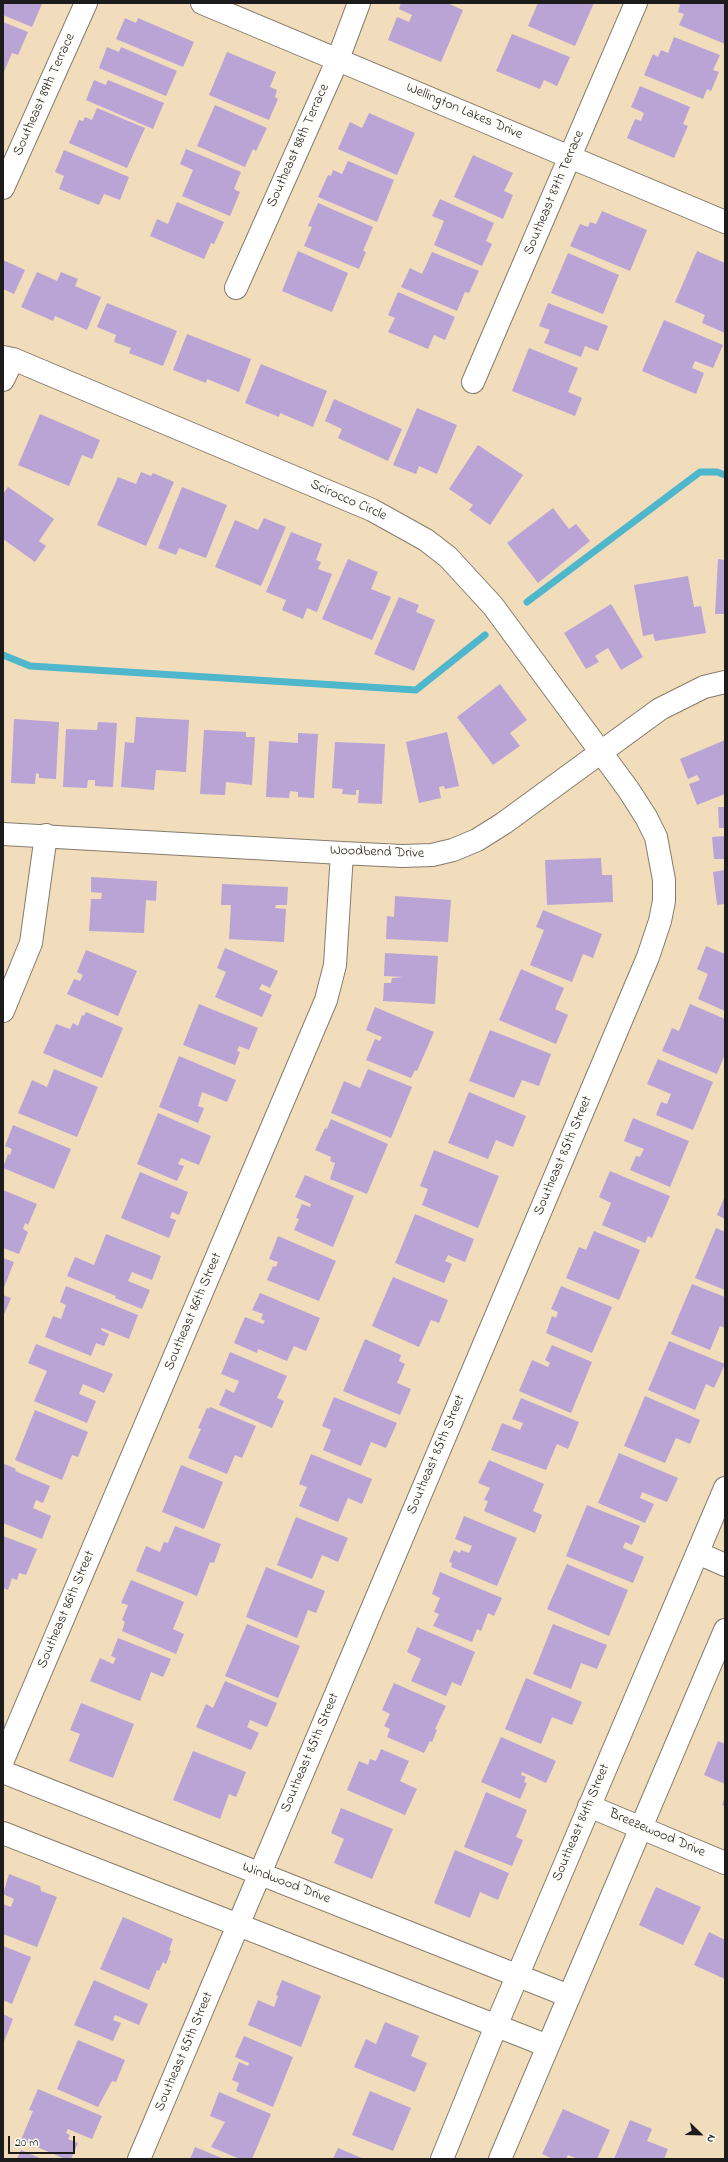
<!DOCTYPE html>
<html>
<head>
<meta charset="utf-8">
<style>
	body { margin:0 }
	#map { position:relative; width:728px; height:2162px; overflow:hidden; background:#f1dcbc; font-family:"Indie Flower",sans-serif }
	canvas { display:block }
	.frame { position:absolute; inset:0; border:4px solid #1c1c1c; pointer-events:none }
	.north { position:absolute; left:680px; top:2114px; width:40px; height:40px; -webkit-text-stroke:3px #fdfcf7; paint-order:stroke; rotate:113deg; font-size:11px; font-weight:700; line-height:16px; text-align:center; color:#1c1c1c }
	.north::after { content:''; display:block; margin:auto; width:14px; height:18px; background:#1c1c1c; clip-path:polygon(50% 0,100% 100%,50% 72%,0 100%) }
	.scale { position:absolute; left:8px; top:2136px; width:67px; height:18px; box-sizing:border-box; border:2px solid #1c1c1c; border-top:0; padding-left:5px; font-size:12px; line-height:14px; white-space:nowrap; color:#1c1c1c; -webkit-text-stroke:3px #fdfcf7; paint-order:stroke }
</style>
</head>
<body>
<div id="map">
<canvas width="728" height="2162"></canvas>
<div class="frame"></div>
<div class="north">N</div>
<div class="scale">20 m</div>
</div>
<script>
const c = document.querySelector('canvas').getContext('2d');
c.lineJoin = 'round';
const shape = rows => new Path2D(rows.map(r => 'M' + r).join(''));
function strokePath(path, color, width, dash) { c.strokeStyle = color; c.lineWidth = width; c.lineCap = dash ? 'butt' : 'round'; c.setLineDash(dash || []); c.stroke(path); }
function fillPath(path, color) { c.fillStyle = color; c.fill(path, 'evenodd'); }
function label(font, color, halo, rows, align = 'center') {
  c.font = font + ' "Indie Flower",sans-serif'; c.lineWidth = 3; c.setLineDash([]); c.textBaseline = 'middle'; c.strokeStyle = halo; c.fillStyle = color; for (const [text, x, y, turn = 0] of rows) {
    c.save(); c.translate(x, y); c.rotate((+turn || 0) * Math.PI / 180); c.textAlign = isNaN(turn) ? turn : align; if (halo) c.strokeText(text, 0, 0); c.fillText(text, 0, 0); c.restore();
  }
}
const stream = shape([
	[527,602,700,472,717,472,725,475],
	[3,655,30,666,416,690,485,635]
]);
const building = shape([
	[3,3,40,3,42,4,32,27,3,15],
	[401,3,447,3,463,10,441,62,388,40,397,17,409,22,412,15,399,9],
	[538,3,594,3,575,46,528,26],
	[676,3,725,3,725,44,679,25,684,14,678,12,680,5],
	[125,18,136,23,138,18,194,42,183,67,116,39],
	[3,22,28,32,18,55,12,53,4,72],
	[512,34,570,57,557,86,544,80,540,89,496,71],
	[674,37,720,55,713,70,719,72,711,91,707,89,703,99,644,75,653,54,658,57,661,50,668,53],
	[107,47,119,52,121,47,177,71,166,96,99,68],
	[227,52,276,72,270,87,277,90,275,97,278,99,269,120,209,95],
	[94,80,106,85,108,80,164,103,153,129,86,100],
	[640,86,690,107,683,124,688,126,674,158,627,138,635,119,641,121,644,113,631,107],
	[215,105,267,128,256,151,253,149,245,167,197,146],
	[97,108,145,128,127,168,69,143,79,120,83,121,85,117,92,120],
	[369,113,415,133,397,175,338,149,350,122,362,128],
	[186,149,241,172,234,189,240,192,230,216,182,196,193,170,180,164],
	[64,150,129,177,120,200,104,194,99,205,59,189,64,176,55,172],
	[473,155,513,173,504,191,513,195,503,219,454,197],
	[348,161,394,180,377,222,318,197,328,175,331,176,333,170,342,174],
	[440,199,494,223,486,241,492,244,482,266,434,245,444,221,432,216],
	[177,202,224,222,214,244,211,243,204,259,150,236,157,219,168,224],
	[318,203,373,227,363,251,366,252,359,269,304,246,312,227,308,226],
	[602,211,647,230,630,271,570,246,580,224,588,227,590,222,596,224],
	[298,251,348,273,332,312,282,291],
	[697,251,725,263,725,333,702,323,705,315,675,302],
	[432,252,479,271,469,293,465,292,457,311,401,287,410,268,422,274],
	[568,253,619,275,603,314,551,293],
	[3,260,25,270,14,294,3,289],
	[37,272,57,281,61,272,78,279,75,286,101,297,87,330,55,316,53,321,21,307],
	[398,292,455,317,445,340,434,335,428,349,388,332,395,318,388,315],
	[107,303,177,331,163,366,129,353,131,348,114,342,116,335,97,327],
	[548,303,608,326,598,351,585,346,581,357,544,343,550,330,539,326],
	[664,320,723,345,713,368,695,361,692,368,704,373,696,394,642,371],
	[187,334,251,359,239,392,207,379,206,383,173,370],
	[529,348,578,368,568,392,582,398,575,416,512,391],
	[261,364,327,391,313,427,280,413,279,417,245,403],
	[334,399,402,429,388,461,338,438,342,429,325,421],
	[417,408,457,425,437,474,419,466,416,474,393,465],
	[40,414,100,440,92,459,82,455,69,486,18,465],
	[478,445,523,475,490,525,469,510,473,505,449,489],
	[141,472,151,476,153,473,174,482,146,546,97,525,118,477,136,484],
	[8,487,54,519,39,541,46,546,35,562,3,539,3,494],
	[182,487,227,505,206,558,179,548,176,555,158,548],
	[553,508,569,529,576,524,590,541,538,583,507,543],
	[264,518,286,527,261,586,215,567,235,520,258,530],
	[291,532,322,544,316,560,321,562,318,569,332,574,317,612,307,608,303,619,282,610,286,600,266,592],
	[348,559,378,572,371,589,391,597,372,640,322,619],
	[718,559,725,560,725,614,715,614],
	[688,576,694,607,701,606,706,633,655,641,653,634,643,636,634,585],
	[399,597,419,605,416,612,435,620,414,671,374,654],
	[611,604,643,657,621,670,608,648,595,656,599,662,586,669,564,633],
	[500,684,527,720,510,733,520,746,493,765,457,717],
	[136,717,189,720,186,772,156,770,154,790,121,787,125,742,134,743],
	[14,719,59,722,56,779,39,778,39,774,36,773,35,784,11,783],
	[98,722,117,723,113,787,95,786,95,780,88,780,87,788,63,787,66,729,97,730],
	[204,730,246,732,246,737,255,737,252,785,226,782,225,795,200,794],
	[447,732,459,786,445,789,444,786,439,787,441,798,419,803,406,742],
	[298,733,318,734,314,798,298,797,298,792,290,791,289,798,266,797,269,741,298,743],
	[725,740,725,794,697,805,689,784,700,780,697,775,688,779,680,759],
	[335,742,385,744,382,804,358,803,359,790,356,790,356,795,342,794,343,789,332,788],
	[718,807,725,807,725,828,719,828],
	[725,836,725,859,714,859,712,837],
	[601,858,602,875,612,875,613,902,547,905,545,860],
	[725,870,725,904,717,905,713,872],
	[91,877,157,881,156,901,146,900,144,933,89,931,91,899,101,899,102,893,91,892],
	[222,884,288,887,287,905,276,905,275,908,286,909,284,942,229,939,231,905,221,905],
	[395,896,451,900,448,942,386,939,387,916,394,917],
	[543,910,602,934,593,958,583,954,572,982,530,965,544,930,536,927],
	[706,946,725,954,725,1011,698,999,708,974,697,969],
	[225,948,278,971,270,988,262,984,259,989,272,995,262,1017,215,997,226,972,217,968],
	[86,950,137,971,118,1016,67,994,74,979,80,981,83,975,77,972],
	[385,953,438,956,435,1004,383,1001,384,983,391,983,392,978,403,977,384,976],
	[521,969,564,988,555,1009,568,1015,556,1044,499,1020],
	[199,1004,258,1028,249,1050,239,1046,237,1051,240,1052,235,1065,183,1045],
	[690,1004,725,1019,725,1054,717,1074,662,1051,672,1028,679,1031],
	[375,1007,434,1032,417,1071,415,1070,411,1078,366,1060,375,1039,380,1041,382,1037,366,1030],
	[86,1012,123,1028,102,1078,43,1053,56,1024,70,1029,73,1023,78,1026,82,1015,84,1016],
	[490,1030,551,1054,539,1086,522,1080,514,1098,469,1081],
	[179,1056,236,1080,227,1102,202,1092,198,1106,204,1108,198,1123,159,1107],
	[658,1059,713,1082,693,1130,656,1115,661,1102,667,1104,671,1094,647,1084],
	[54,1069,98,1087,77,1137,18,1113,32,1080,47,1087],
	[368,1069,412,1087,391,1138,331,1113,344,1081,360,1088],
	[469,1092,526,1116,513,1147,496,1140,488,1159,448,1143],
	[158,1113,211,1136,199,1165,181,1158,178,1164,184,1166,177,1181,137,1164],
	[633,1118,689,1141,670,1187,630,1170,636,1156,640,1157,644,1149,624,1141],
	[331,1119,388,1144,367,1194,330,1179,335,1163,330,1161,331,1157,315,1150,325,1128,327,1129],
	[13,1125,71,1149,54,1189,3,1168,8,1154,10,1155,12,1149,5,1146],
	[434,1150,499,1176,478,1228,422,1205,428,1189,420,1186],
	[610,1171,670,1196,652,1238,648,1236,645,1243,602,1225,611,1203,599,1197],
	[140,1172,188,1192,179,1215,172,1212,170,1218,176,1220,169,1238,121,1218],
	[305,1175,354,1196,333,1247,294,1230,299,1219,296,1218,302,1204,310,1207,311,1204,295,1197],
	[3,1190,37,1204,28,1225,25,1223,23,1229,28,1232,19,1254,3,1248],
	[725,1196,725,1219,717,1215],
	[415,1214,474,1239,465,1262,448,1255,445,1261,452,1264,444,1283,395,1263],
	[716,1228,725,1232,725,1290,695,1278],
	[594,1231,640,1250,619,1300,566,1278,579,1247,586,1250],
	[106,1234,161,1256,152,1280,132,1272,128,1281,150,1290,142,1309,115,1298,116,1296,67,1276,75,1257,94,1265],
	[278,1236,336,1261,319,1301,267,1280,273,1266,276,1267,278,1262,269,1259],
	[3,1258,14,1262,3,1290],
	[393,1277,448,1300,439,1323,431,1320,419,1347,372,1326],
	[692,1284,725,1297,725,1328,720,1326,710,1350,671,1334],
	[66,1286,138,1315,129,1339,102,1328,101,1330,109,1334,104,1346,96,1343,91,1356,45,1337,53,1316,61,1319,66,1305,60,1302],
	[561,1286,612,1307,592,1353,546,1333,552,1316,556,1318,558,1312,551,1309],
	[260,1293,320,1318,306,1351,294,1346,287,1361,258,1349,257,1353,234,1343,245,1317,263,1324,265,1321,261,1319,263,1314,252,1310],
	[3,1295,11,1298,3,1317],
	[365,1339,401,1355,399,1361,405,1364,397,1383,411,1389,400,1415,343,1391],
	[669,1341,725,1364,714,1388,706,1384,695,1410,648,1390],
	[36,1344,113,1374,104,1393,83,1384,79,1394,96,1401,87,1423,34,1401,47,1371,28,1363],
	[552,1345,592,1362,571,1413,519,1391,532,1360,548,1367,550,1363,545,1360],
	[230,1352,287,1376,277,1398,284,1401,272,1428,219,1405,226,1389,234,1393,239,1381,221,1374],
	[645,1396,700,1420,690,1444,676,1438,665,1463,624,1446],
	[334,1397,397,1423,386,1448,371,1442,361,1466,323,1450,331,1430,322,1426],
	[521,1398,579,1422,568,1449,557,1444,546,1470,491,1450,502,1423,520,1430,523,1423,512,1419],
	[210,1407,256,1426,242,1458,235,1455,227,1474,188,1458,201,1429,198,1428,207,1408,209,1409],
	[35,1410,88,1432,78,1457,72,1455,62,1480,15,1460],
	[619,1453,678,1478,667,1502,642,1492,640,1498,654,1504,645,1523,598,1503],
	[311,1454,372,1479,362,1504,348,1498,338,1522,299,1506,307,1487,299,1484],
	[489,1460,544,1484,533,1511,542,1515,535,1533,484,1511,488,1501,484,1500,490,1488,478,1483],
	[5,1464,16,1469,15,1471,50,1486,43,1503,36,1500,33,1508,51,1516,42,1539,3,1523,3,1466],
	[181,1465,223,1482,204,1529,162,1512],
	[587,1505,640,1526,632,1545,625,1542,623,1548,644,1557,633,1583,566,1556],
	[464,1516,517,1538,497,1586,451,1567,452,1563,449,1562,454,1550,460,1553,461,1550,469,1553,472,1546,455,1539],
	[296,1517,348,1538,338,1562,322,1555,312,1579,277,1565],
	[175,1526,221,1544,214,1563,210,1562,197,1596,136,1571,146,1546,160,1552,164,1542,168,1543],
	[3,1536,37,1549,26,1575,19,1573,17,1580,12,1578,8,1590,3,1588],
	[567,1564,628,1590,609,1636,547,1609],
	[266,1567,325,1591,316,1613,308,1610,297,1638,246,1617],
	[440,1572,502,1598,494,1616,488,1613,481,1631,477,1629,472,1642,433,1626,439,1614,434,1612,440,1598,432,1594],
	[131,1580,184,1602,173,1629,184,1634,176,1654,122,1631,125,1622,122,1620,128,1605,121,1603],
	[247,1624,300,1646,278,1698,225,1676],
	[553,1624,607,1645,597,1669,581,1663,571,1689,533,1674],
	[417,1627,475,1652,461,1686,452,1682,446,1696,411,1681,421,1659,407,1652],
	[118,1638,171,1659,163,1677,151,1672,140,1701,90,1681,100,1658,113,1664,116,1658,111,1656],
	[526,1678,582,1702,572,1725,552,1717,541,1744,505,1729],
	[225,1681,277,1703,267,1727,250,1720,247,1727,259,1733,251,1750,196,1727,206,1704,213,1708],
	[394,1683,446,1706,435,1729,437,1730,432,1742,430,1741,424,1753,387,1737,390,1729,384,1726,390,1714,382,1710],
	[81,1703,134,1724,113,1778,69,1761,80,1734,70,1730],
	[501,1737,556,1761,546,1783,522,1772,521,1775,526,1777,524,1782,527,1783,520,1799,481,1782],
	[718,1741,725,1744,725,1784,704,1775],
	[381,1749,409,1761,400,1781,417,1789,405,1815,347,1790,359,1761,368,1765,370,1759,376,1761],
	[193,1751,246,1772,236,1797,229,1794,220,1819,173,1800],
	[486,1792,527,1810,516,1837,523,1840,512,1866,464,1847],
	[725,1797,725,1806,722,1805],
	[341,1808,393,1829,372,1879,334,1863,344,1839,331,1833],
	[455,1850,509,1873,498,1900,480,1892,470,1918,434,1903],
	[9,1874,40,1886,41,1891,57,1897,37,1947,3,1934,3,1904,11,1907,14,1899,3,1894],
	[656,1887,701,1907,683,1945,639,1925],
	[123,1917,173,1939,169,1950,171,1951,166,1964,163,1962,159,1971,157,1970,149,1990,100,1969],
	[709,1932,725,1940,725,1979,694,1965],
	[3,1946,31,1957,12,2004,3,2000],
	[94,1980,148,2004,139,2025,115,2015,113,2020,121,2023,113,2041,74,2025],
	[282,1980,321,1996,301,2047,248,2025,258,2000,274,2007,278,1996,276,1995],
	[3,2014,13,2019,3,2044],
	[385,2022,419,2036,411,2056,427,2063,415,2092,354,2067,366,2039,376,2044],
	[244,2036,293,2057,273,2107,236,2091,239,2083,232,2080,239,2062,248,2066,249,2063,235,2057],
	[78,2040,125,2060,116,2082,112,2081,98,2107,57,2089],
	[38,2089,102,2116,92,2139,68,2129,66,2133,70,2135,68,2139,78,2143,71,2159,65,2159,21,2140,33,2111,29,2110],
	[370,2091,411,2108,393,2151,352,2135],
	[219,2092,271,2114,252,2159,240,2159,211,2147,225,2122,210,2116],
	[563,2109,610,2130,597,2159,578,2159,568,2155,566,2159,553,2159,542,2154],
	[630,2120,652,2129,647,2141,668,2149,664,2159,614,2159],
	[195,2147,224,2159,190,2159],
	[338,2148,364,2159,333,2159],
	[21,2150,42,2159,17,2159]
]);
const minor = shape([
	[202,3,725,222],
	[3,188,86,3],
	[236,288,338,59,359,3],
	[3,357,13,359,372,510,426,540,448,557,493,606,628,789,646,817,656,837,664,880,664,901,660,921,648,957,139,2159],
	[3,380,13,359],
	[473,382,636,3],
	[3,834,342,853,402,856,432,855,453,850,477,840,504,823,660,709,704,687,725,682],
	[3,1011,31,943,46,835],
	[698,1553,725,1565],
	[3,1760,326,1000,335,965,342,853],
	[3,1772,569,1996],
	[589,1806,725,1863],
	[3,1833,548,2046],
	[442,2159,496,2026,725,1488],
	[500,2159,725,1630]
]);
const streetNames = [
	["Southeast 89th Terrace",45,95,-66],
	["Wellington Lakes Drive",464,112,23],
	["Southeast 88th Terrace",299,146,-66],
	["Southeast 87th Terrace",555,193,-67],
	["Scirocco Circle",348,501,24],
	["Woodbend Drive",377,853,2],
	["Southeast 85th Street",564,1156,-67],
	["Southeast 86th Street",194,1312,-67],
	["Southeast 85th Street",437,1455,-67],
	["Southeast 86th Street",67,1610,-67],
	["Southeast 85th Street",311,1753,-67],
	["Southeast 84th Street",582,1823,-67],
	["Breezewood Drive",657,1834,23],
	["Windwood Drive",286,1884,21],
	["Southeast 85th Street",185,2052,-67]
];
strokePath(stream, '#4eb7cb', 7);
fillPath(building, '#baa4d5');
strokePath(minor, '#867c6c', 24);
strokePath(minor, '#fff', 22);
label('14px', '#1c1c1c', '#fdfcf7', streetNames);
</script>
</body>
</html>
